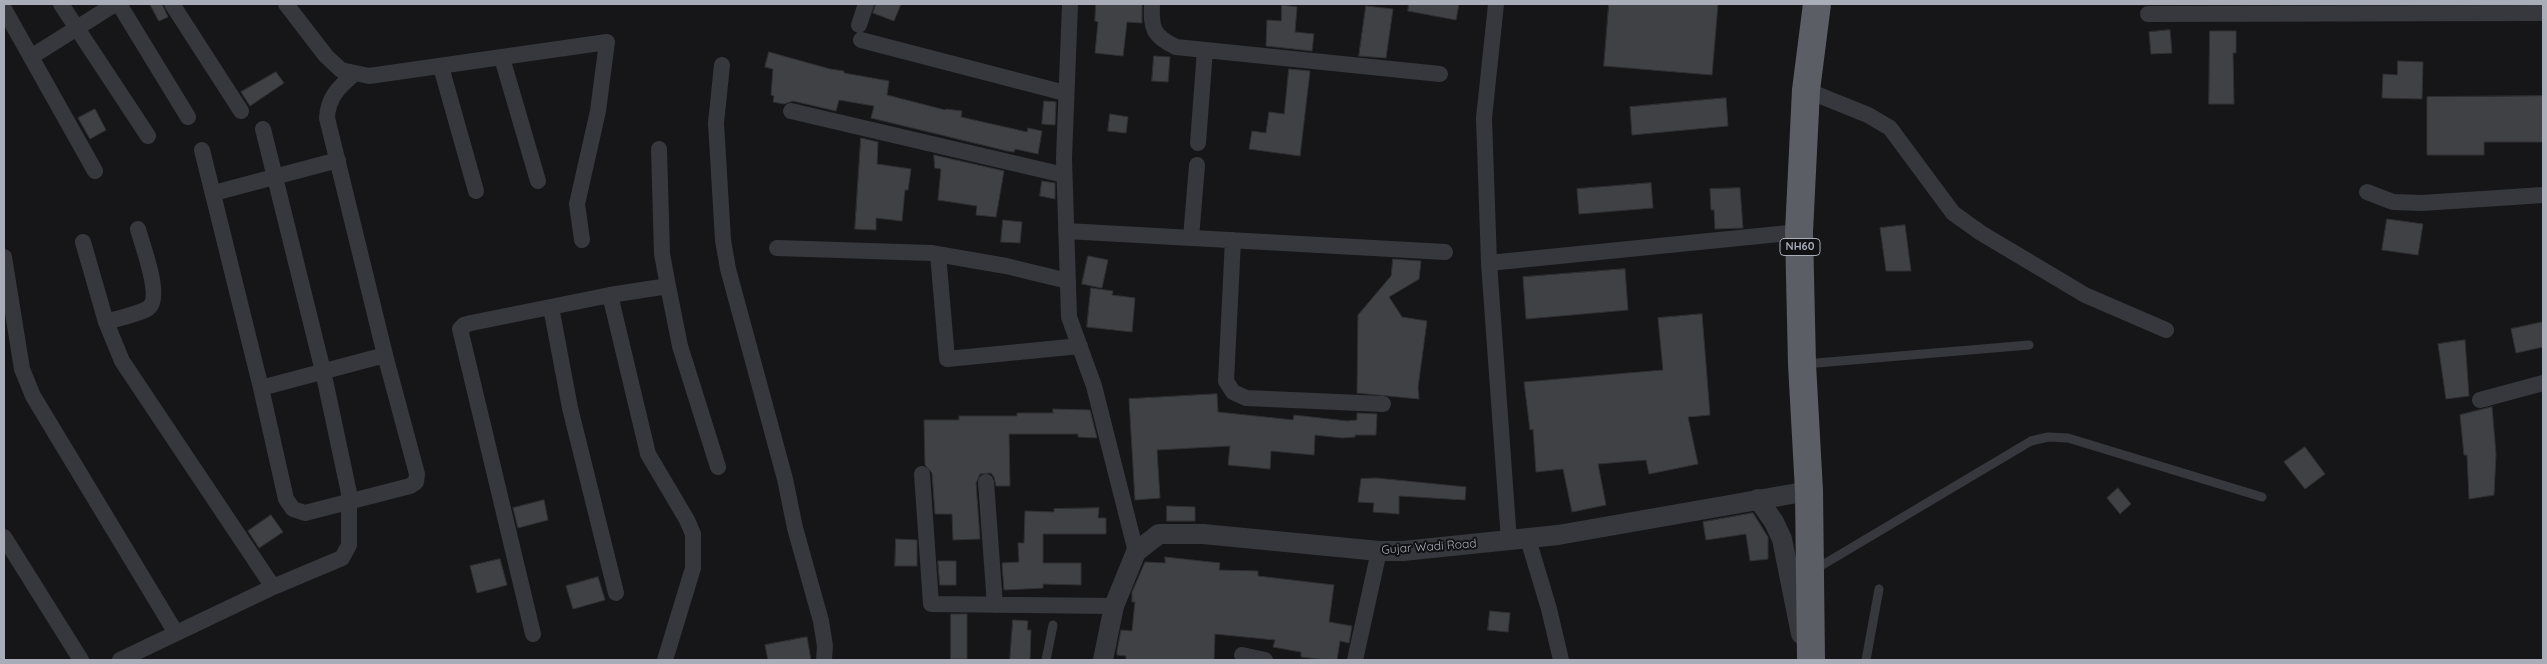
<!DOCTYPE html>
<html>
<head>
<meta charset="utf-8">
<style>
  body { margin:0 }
  #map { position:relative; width:2547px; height:664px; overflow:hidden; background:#161618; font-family:Quicksand,sans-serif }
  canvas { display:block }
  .frame { position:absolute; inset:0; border:5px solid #a8adb8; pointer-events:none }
</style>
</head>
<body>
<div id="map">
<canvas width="2547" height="664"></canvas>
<div class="frame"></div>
</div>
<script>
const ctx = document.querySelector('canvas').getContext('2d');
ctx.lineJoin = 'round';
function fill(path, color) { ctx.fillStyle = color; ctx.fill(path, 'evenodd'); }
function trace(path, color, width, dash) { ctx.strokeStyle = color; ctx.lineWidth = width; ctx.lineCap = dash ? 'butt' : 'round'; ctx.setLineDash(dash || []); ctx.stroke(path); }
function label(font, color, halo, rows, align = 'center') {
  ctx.font = font + ' Quicksand,sans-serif'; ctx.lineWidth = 4; ctx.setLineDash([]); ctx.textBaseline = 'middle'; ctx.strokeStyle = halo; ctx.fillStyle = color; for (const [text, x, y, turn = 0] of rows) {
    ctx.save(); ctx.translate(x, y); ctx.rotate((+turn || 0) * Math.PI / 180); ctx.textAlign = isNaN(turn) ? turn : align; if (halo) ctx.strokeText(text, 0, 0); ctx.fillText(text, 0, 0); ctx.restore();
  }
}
const building = new Path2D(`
  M150,4H162L168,17L159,21Z
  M876,4H901L894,21L873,13Z
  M1096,4H1142V23L1127,22L1123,56L1095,53L1098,22L1095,21Z
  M1409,4H1459L1456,20L1408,11Z
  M1609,4H1718L1712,75L1604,66Z
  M1282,5L1297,7L1295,32L1314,34L1312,51L1266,46L1267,20L1281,21Z
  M1366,6L1393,9L1386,58L1359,56Z
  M2170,30L2172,53L2151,54L2149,32Z
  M2210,31H2236V53H2233L2234,104H2209Z
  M769,52L830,69L844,71V73L889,81L887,95L945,110L946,109L962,111L961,117L1027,132L1028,128L1042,131L1038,154L1015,149L1014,152L1007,151L871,118L874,106L839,100L836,111L793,101L784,104L773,102L774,96L771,95L773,69L765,67Z
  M1154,56L1170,57L1168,82L1152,81Z
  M2398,61L2423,62L2422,99L2382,98L2383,74L2397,75Z
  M1289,69L1310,71L1300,156L1249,149L1252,131L1266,133L1269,112L1284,114Z
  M276,72L284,83L250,106L241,92Z
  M2543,96V142H2484V155H2427V97Z
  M1726,98L1728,126L1632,135L1630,107Z
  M1044,101L1056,102L1055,125L1042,124Z
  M95,109L106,130L90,139L78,118Z
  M1110,114L1128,117L1126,133L1108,131Z
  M861,138L878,142L877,164L911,169L908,190H905L902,221L876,218V230L855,229Z
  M934,155L1004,171L996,217L976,215L977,206L938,200L941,169L935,168Z
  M1042,181L1055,183V199L1040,196Z
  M1651,183L1653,208L1579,214L1577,189Z
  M1740,188L1743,228L1715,229L1714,210H1711L1710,189Z
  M2387,219L2423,224L2418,255L2382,250Z
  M1003,220L1022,222L1020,243L1001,242Z
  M1905,225L1911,271H1886L1880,228Z
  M1088,256L1108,260L1102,288L1082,284Z
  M1393,259L1421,261L1419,279L1389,297L1402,317L1427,321L1418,387L1419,399L1357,393L1358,315L1391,276Z
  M1625,269L1628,310L1526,319L1523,277Z
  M1091,288L1113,291L1112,295L1135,298L1132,332L1087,327Z
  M1702,314L1710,415L1688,417L1698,464L1649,474L1646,460L1598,464L1606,505L1572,512L1563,469L1536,472L1533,429L1530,430L1524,382L1663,370L1658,318Z
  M2543,322V347L2516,353L2511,329Z
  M2465,340L2469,396L2446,399L2438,344Z
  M1217,394L1218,412L1293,420L1294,415L1347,421L1357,420V413L1377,414L1376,435H1355V437L1342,438L1315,435L1314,455L1271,451L1270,469L1228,465L1230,446L1157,450L1160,498L1135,500L1129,399Z
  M2492,407L2496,454L2494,495L2469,499L2467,455H2464L2460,415Z
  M1053,409L1090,410L1097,438L1078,437V434H1009L1010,486H996L994,477L991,473L980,474L976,483L980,539L953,540L952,514H935L932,473L925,465L924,420H959V416H1017V413H1053Z
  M2305,447L2325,474L2305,489L2284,462Z
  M1376,478L1466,487L1465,500L1399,496V514L1373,512L1374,503L1358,502L1361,479Z
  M2118,488L2131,504L2120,514L2107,498Z
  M544,500L548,520L518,528L513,508Z
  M1167,506L1195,507V521H1167Z
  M1099,508L1098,518H1106V534H1043V563H1081V585L1043,584V588L1004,590L1002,563L1019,562L1018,543H1024L1025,511L1054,512V509Z
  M1753,513L1768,537V559L1750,561L1746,534L1706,540L1703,522Z
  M271,515L283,532L259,548L248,531Z
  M896,539L917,540V566H895Z
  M1165,557L1220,563L1219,570L1258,571V576L1334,585L1329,622L1352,626L1349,643L1340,641L1337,660H1327L1301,657V652L1273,647L1275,640L1215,634L1214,660H1126V656L1117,655V651L1121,630L1132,631L1135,602H1132V592L1145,562L1165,563Z
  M500,559L507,585L477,593L470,566Z
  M938,561H956V585H940Z
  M598,577L605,600L573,609L566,586Z
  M1490,611L1510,613L1508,632L1488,630Z
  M951,614H967V659H951Z
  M1013,620L1028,621L1027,630H1031L1030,660H1010Z
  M807,637L811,660H768L765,645Z`);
fill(building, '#404145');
trace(building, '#303034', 1);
trace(new Path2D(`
  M1805,364L2029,345
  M1814,570L2031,441L2048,437L2068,438L2262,497
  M1046,660L1053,625
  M1866,660L1879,589`), '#37383d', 9);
trace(new Path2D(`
  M61,4L148,136
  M119,4L188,117
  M172,4L241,111
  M286,4L326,56L341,70L369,76L607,42L598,111L577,204L582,240
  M1070,4L1064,158L1069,317L1094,386L1136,552
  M1152,4C1151,29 1153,36 1176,47L1440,74
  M1496,4L1484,118L1489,263L1509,541
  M4,9L95,171
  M2148,14L2543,13
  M859,25L866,4
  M861,40L1065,93
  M31,57L115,4
  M502,58L538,181
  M722,65L716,123L723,240L728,269L785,479L795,528L821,621L825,646L824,660
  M441,67L476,191
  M1806,90L1868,115L1890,128L1953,213L1981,233L2085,295L2166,330
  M791,111L1064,175
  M1198,143L1205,50
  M202,150L261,388L385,355L327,118C328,97 339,87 354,74
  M2367,192L2393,202L2422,203L2543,195
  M214,193L338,160
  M1066,231L1445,252
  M1191,238L1197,165
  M1233,240L1226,381L1233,392L1246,398L1383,404
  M83,242L106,322L122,361L273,587
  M777,248L931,253L1006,266L1068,281
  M938,254L947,359L1080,346
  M4,257L22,369L33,396L176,633
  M1489,263L1799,232
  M668,286L680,346L718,467
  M610,295L668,286L662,254L659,149
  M551,307L570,408L616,593
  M106,322C119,318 135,315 147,309C164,300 142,245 138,229
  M261,388L286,499L293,509L305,513L410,486L416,482L417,474L385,355
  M2480,400L2543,383
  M922,474L931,604L1114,606
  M986,482L995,605
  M4,537L81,660
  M1528,539L1549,609L1561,660
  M533,634L460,329L464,325L471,323L610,295L648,454L687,520L693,534V568L665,660
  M1242,655L1265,660
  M120,660L273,587L342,558L349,545V493L323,371L263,129
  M1355,660L1379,551`), '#37383d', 16);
trace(new Path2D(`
  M1758,499L1774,522L1782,539L1801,634
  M1103,660L1114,606L1136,552L1159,534H1203L1379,551H1403L1558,535L1809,491`), '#37383d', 20);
trace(new Path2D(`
  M1811,660L1809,491L1802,364L1799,232L1806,90L1817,4`), '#5b5e65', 28);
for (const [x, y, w] of [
  [1800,247,40]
]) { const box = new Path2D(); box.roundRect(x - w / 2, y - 8.5, w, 17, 4); ctx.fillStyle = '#111113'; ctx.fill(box); trace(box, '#a8adb8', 1); }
label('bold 11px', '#a8adb8', null, [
  ["NH60",1800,247]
]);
label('12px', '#a8adb8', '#111113', [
  ["Gujar Wadi Road",1429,547,-4]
]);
</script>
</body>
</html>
